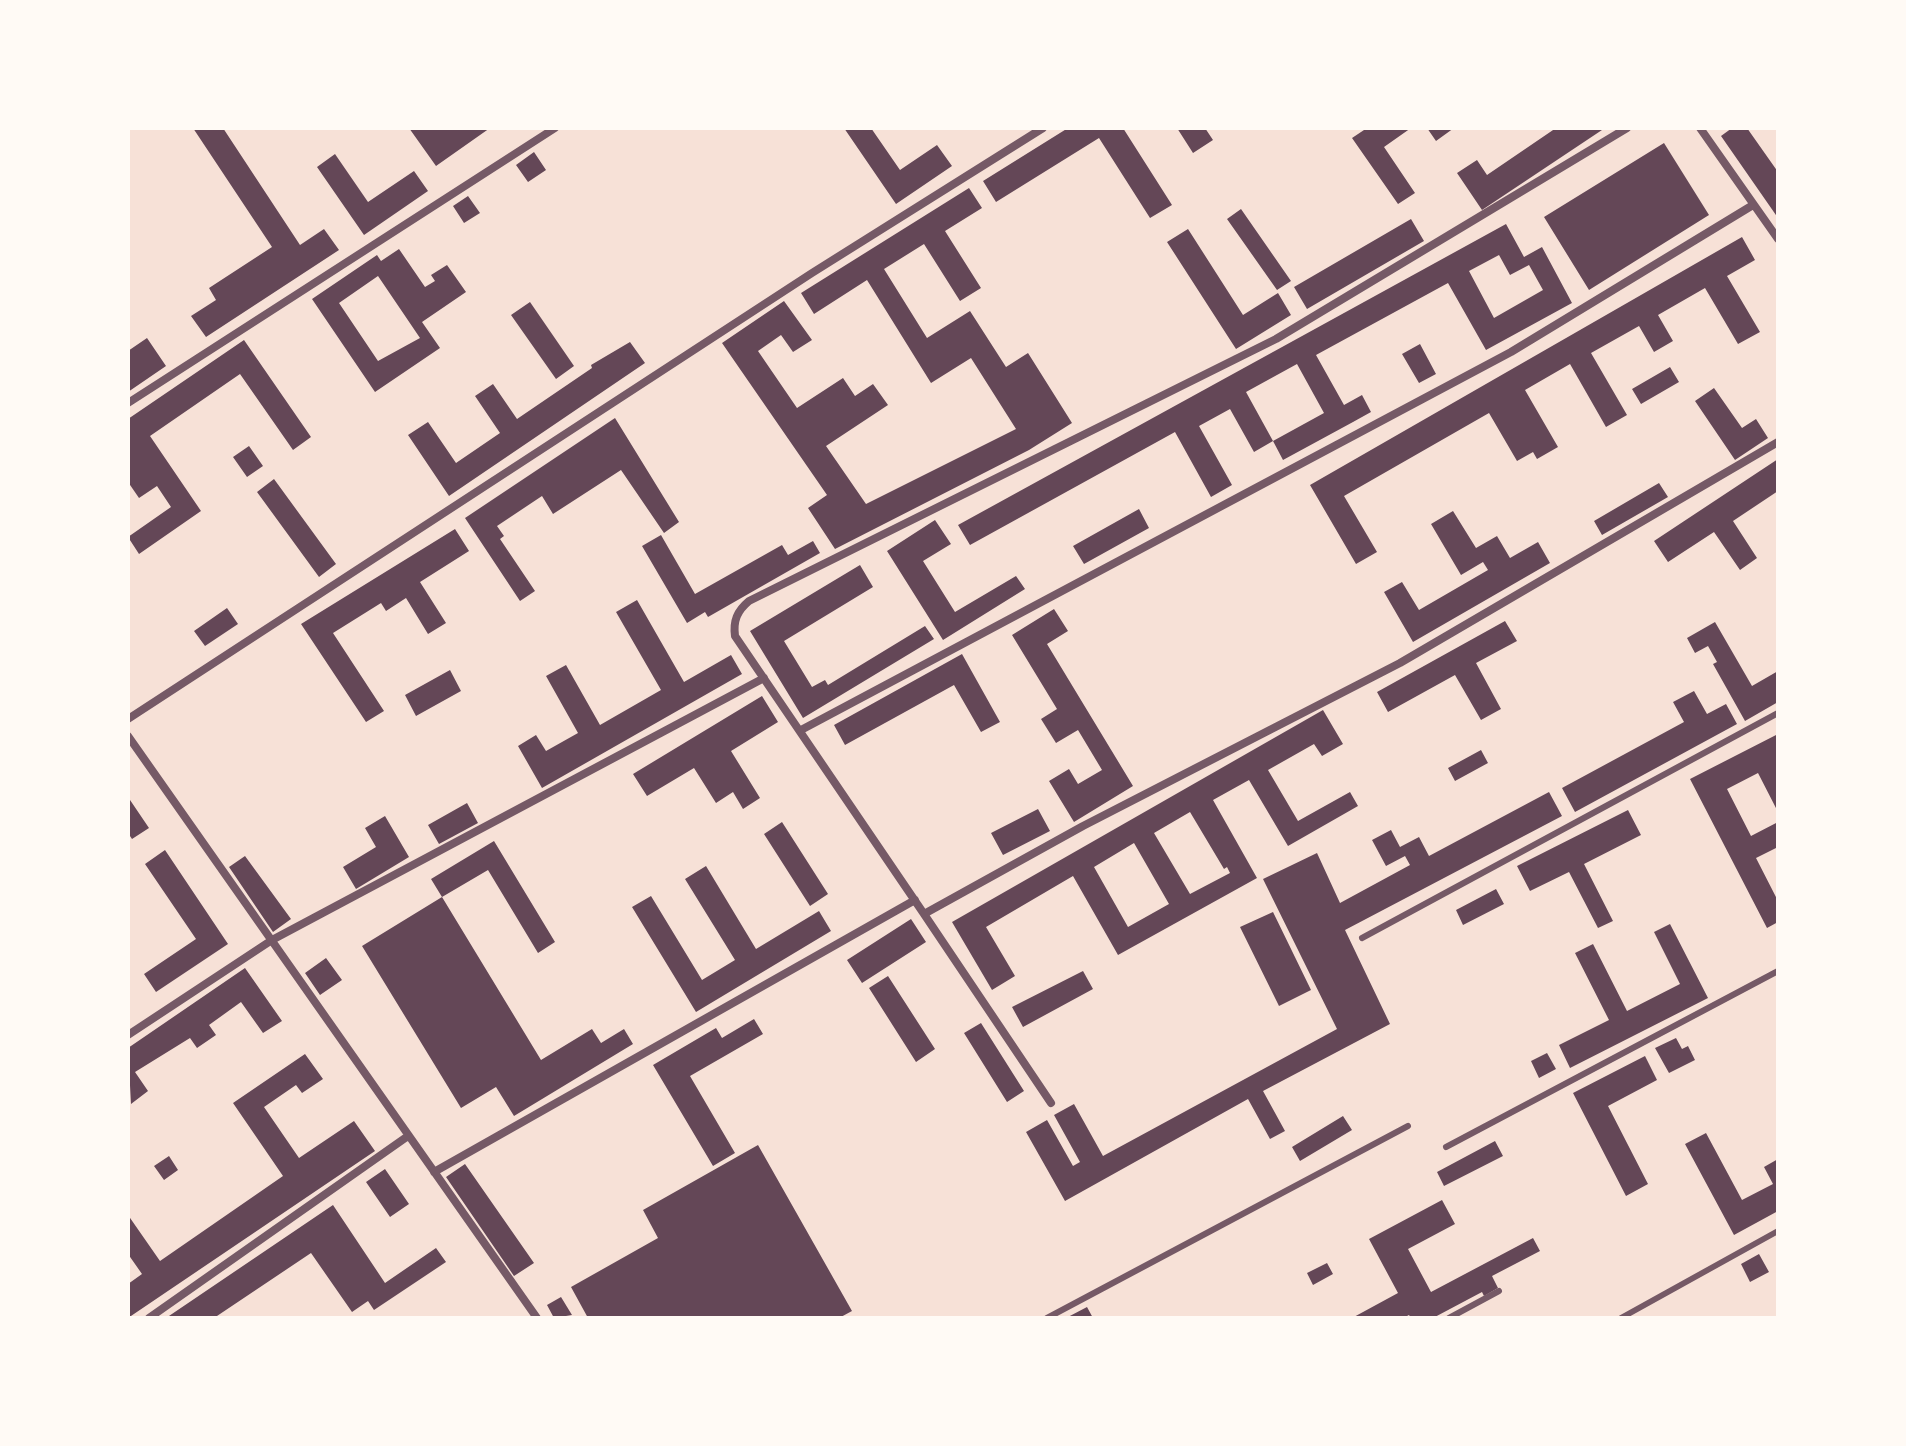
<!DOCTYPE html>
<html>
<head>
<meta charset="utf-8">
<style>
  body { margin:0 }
  #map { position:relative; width:1906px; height:1446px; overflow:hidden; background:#f7e1d7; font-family:Montserrat,sans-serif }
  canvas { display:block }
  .frame { position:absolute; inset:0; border:130px solid #fffaf5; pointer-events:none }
</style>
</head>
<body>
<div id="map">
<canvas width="1906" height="1446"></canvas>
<div class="frame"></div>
</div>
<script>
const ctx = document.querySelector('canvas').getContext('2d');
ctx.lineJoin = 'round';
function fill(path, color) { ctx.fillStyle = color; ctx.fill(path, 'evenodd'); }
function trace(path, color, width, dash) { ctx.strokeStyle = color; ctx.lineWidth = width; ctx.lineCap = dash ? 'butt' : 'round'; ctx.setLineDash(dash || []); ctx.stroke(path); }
fill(new Path2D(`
  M193,128H223L300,245L324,229L339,250L206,337L191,316L216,300L209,288L272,247Z
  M409,128H490L436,166Z
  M844,128H871L900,170L937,145L952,166L896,204Z
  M1068,128H1123L1172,205L1150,218L1099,138L996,202L983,181Z
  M1177,128H1205L1213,140L1193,153Z
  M1367,128H1411L1384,147L1415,193L1398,204L1352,138Z
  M1427,128H1454L1436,141Z
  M1556,128H1605L1482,210L1457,173L1477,160L1487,175Z
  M1732,128H1747L1778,172V218L1721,136Z
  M1664,143L1709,215L1589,290L1544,217Z
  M534,152L546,170L528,182L516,165Z
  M335,154L368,202L414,171L428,191L364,235L317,167Z
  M969,188L982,208L945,231L981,288L960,301L924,244L884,269L927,338L970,311L1006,367L1028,353L1072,423L1029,450L835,549L808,508L827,495L722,343L784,301L812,340L793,352L781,335L758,351L797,408L843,378L855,396L873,384L888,405L826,446L866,504L1016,429L971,358L931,383L867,280L814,314L801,293Z
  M468,196L480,213L464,223L453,206Z
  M1241,209L1291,281L1277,290L1227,219Z
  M1411,219L1424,241L1307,309L1294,287Z
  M1506,224L1524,257L1542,247L1572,303L1486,350L1448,283L1316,355L1344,405L1362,395L1371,412L1353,422L1283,460L1273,441L1324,413L1297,364L1246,392L1273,441L1254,452L1230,409L1199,426L1232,485L1211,497L1175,432L970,545L958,525ZM1499,255L1510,275L1529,265L1543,290L1494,318L1469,271Z
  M1188,229L1243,315L1278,293L1291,315L1236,349L1167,242Z
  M1742,237L1755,260L1727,276L1760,332L1738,344L1705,288L1658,315L1673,341L1654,352L1639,326L1591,353L1627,415L1606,427L1570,364L1525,390L1558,447L1537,459L1533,452L1517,461L1489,413L1344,496L1377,552L1356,564L1310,485Z
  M399,249L425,287L435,281L431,275L447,265L466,292L422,322L440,348L375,392L312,299L377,255L381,261ZM378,276L420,338L378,361L339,303Z
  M530,302L574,366L556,379L511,315Z
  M147,338L166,366L128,392V351Z
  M244,340L311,437L293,450L240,374L150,436L201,511L139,554L128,537L171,507L157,486L139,498L128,482V419Z
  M630,342L645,363L449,496L408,435L428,422L456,463L500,433L475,396L493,384L517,419L592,368L591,365Z
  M1420,344L1436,374L1419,383L1402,354Z
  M1670,367L1679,382L1641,404L1632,389Z
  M1714,388L1742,428L1756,419L1768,438L1735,460L1695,401Z
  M615,418L679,522L664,533L621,470L553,514L542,496L497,526L504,536L500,539L535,591L520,601L465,518Z
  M249,446L263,466L247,477L233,457Z
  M1778,459V491L1733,521L1757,558L1740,570L1714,532L1668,562L1654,541Z
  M274,479L336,564L319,577L257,492Z
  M1659,483L1668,497L1602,535L1594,521Z
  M1139,509L1149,528L1084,564L1073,546Z
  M1453,511L1476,548L1497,536L1510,558L1538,542L1550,563L1413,642L1384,592L1402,582L1419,610L1488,570L1483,562L1461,575L1431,524Z
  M935,520L951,544L923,561L955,612L1016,576L1025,589L943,640L887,551Z
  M455,529L469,551L420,582L446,623L428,634L406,598L386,611L381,603L333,633L384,711L366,722L301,624Z
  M661,535L695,594L782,545L788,555L813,541L820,553L708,617L705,612L687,623L642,546Z
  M860,565L873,587L784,641L812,687L825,680L828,685L925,626L934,639L803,718L750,631Z
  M637,600L684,682L731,655L742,674L542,788L518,746L536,735L546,751L578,733L546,676L566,665L600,725L661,690L616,612Z
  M227,608L238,624L205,646L194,631Z
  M1054,609L1068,631L1047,644L1133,786L1074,822L1049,781L1069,769L1078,784L1102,770L1078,730L1056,743L1041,719L1057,709L1012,635Z
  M1505,621L1517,641L1476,663L1501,709L1481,720L1455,675L1388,712L1377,692Z
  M1715,622L1752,686L1778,671V702L1745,721L1713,664L1717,662L1708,646L1695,653L1687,638Z
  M962,654L1000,722L981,732L954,685L845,745L834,725Z
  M450,670L461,691L416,716L405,695Z
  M1694,691L1707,714L1726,704L1737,724L1575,812L1562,788L1684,722L1673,702Z
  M762,696L778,722L731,751L760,798L743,809L733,792L716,803L694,768L647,796L633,774Z
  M1323,710L1343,744L1322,756L1314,744L1268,770L1298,821L1350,792L1358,806L1288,846L1249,780L1213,800L1257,878L1118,955L1073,876L986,927L1015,976L992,990L952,922ZM1190,812L1224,869L1227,867L1230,873L1190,894L1154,833ZM1134,843L1169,904L1128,927L1094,867Z
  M1778,734V812L1758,773L1727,789L1751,836L1778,822V847L1756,858L1778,901V922L1767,928L1690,779Z
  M1481,750L1488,763L1455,781L1448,768Z
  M1549,792L1562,816L1345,930L1390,1024L1263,1091L1285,1131L1270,1139L1248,1099L1065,1201L1026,1132L1047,1120L1073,1166L1080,1162L1054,1115L1074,1104L1103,1156L1337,1029L1263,879L1317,853L1340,903L1410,865L1405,856L1386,866L1372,840L1391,830L1400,847L1419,837L1429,856Z
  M128,797L149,828L132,839L128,833Z
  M467,803L478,823L439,844L428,825Z
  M1038,809L1050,831L1003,855L991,833Z
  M1628,810L1641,835L1584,864L1613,921L1598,928L1569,872L1530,891L1517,866Z
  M385,816L409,857L356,889L343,867L376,847L365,828Z
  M782,822L828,894L810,906L764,834Z
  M494,841L555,942L538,953L488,870L442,897L431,879Z
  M165,850L228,944L156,992L144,974L196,939L145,864Z
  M245,856L291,919L273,932L229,867Z
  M706,866L756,949L819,911L831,931L696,1012L632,907L651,896L702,980L735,960L685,879Z
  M1496,889L1504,904L1463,925L1456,910Z
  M442,897L541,1060L592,1029L601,1043L624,1029L633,1044L514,1116L496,1087L461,1108L362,946Z
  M1273,912L1311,990L1279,1006L1240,927Z
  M911,919L926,942L862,983L847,960Z
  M1670,924L1708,998L1570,1068L1559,1045L1609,1020L1575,953L1593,944L1627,1011L1680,984L1654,932Z
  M326,958L342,980L320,995L305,973Z
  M245,968L282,1021L263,1033L241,1002L209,1025L216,1035L197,1048L190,1038L135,1072L148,1091L131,1104L128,1048Z
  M1083,971L1093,989L1023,1027L1012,1007Z
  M888,976L935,1049L916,1062L869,988Z
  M754,1019L763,1034L690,1076L735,1153L713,1166L653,1065L716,1028L722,1038Z
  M981,1023L1024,1091L1007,1102L964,1033Z
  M1676,1038L1682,1049L1688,1046L1695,1060L1669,1073L1655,1048Z
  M1547,1053L1556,1069L1539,1078L1531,1061Z
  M305,1054L323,1079L302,1093L296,1085L264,1107L299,1158L354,1121L375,1151L128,1318V1284L142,1274L128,1254V1215L160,1261L283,1176L233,1103Z
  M1645,1056L1657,1080L1608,1106L1648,1184L1626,1196L1573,1093Z
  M1343,1116L1352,1130L1300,1161L1292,1147Z
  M1706,1133L1742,1200L1773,1184L1764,1167L1778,1159V1211L1734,1235L1685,1144Z
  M1495,1141L1503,1156L1444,1186L1437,1172Z
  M758,1145L852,1311L839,1318H588L571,1287L658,1238L643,1210Z
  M169,1156L178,1170L164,1180L154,1166Z
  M465,1164L534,1263L514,1276L446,1177Z
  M385,1169L409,1204L390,1217L366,1182Z
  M1442,1200L1455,1224L1408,1249L1431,1292L1533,1238L1540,1251L1492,1276L1498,1288L1484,1296L1482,1292L1433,1318H1411L1409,1315L1403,1318H1352L1398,1293L1369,1239Z
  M333,1205L385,1283L436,1248L446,1262L374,1310L368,1301L352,1312L311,1253L214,1318H166Z
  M1759,1254L1769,1272L1750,1282L1741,1264Z
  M1327,1263L1333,1274L1313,1285L1307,1273Z
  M561,1297L572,1315L554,1318L547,1305Z
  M1087,1307L1093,1318H1066Z`), '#644757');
trace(new Path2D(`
  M1362,938L1778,713
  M1446,1147L1778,971
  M1047,1318L1408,1126
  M1449,1318L1499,1291
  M1621,1318L1778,1231`), '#755966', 6);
trace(new Path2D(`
  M1627,128L1276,339L749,601C737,611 733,621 735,636L924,914L1083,826L1400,663L1778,442
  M1700,128L1778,239
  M128,403L555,128
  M128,719L812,273L1043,128
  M801,730L1511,352L1753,205
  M128,736L537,1318
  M924,914L1051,1103
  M128,1035L272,940L764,678
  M434,1172L915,900
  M149,1318L408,1136`), '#755966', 8);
</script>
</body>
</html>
